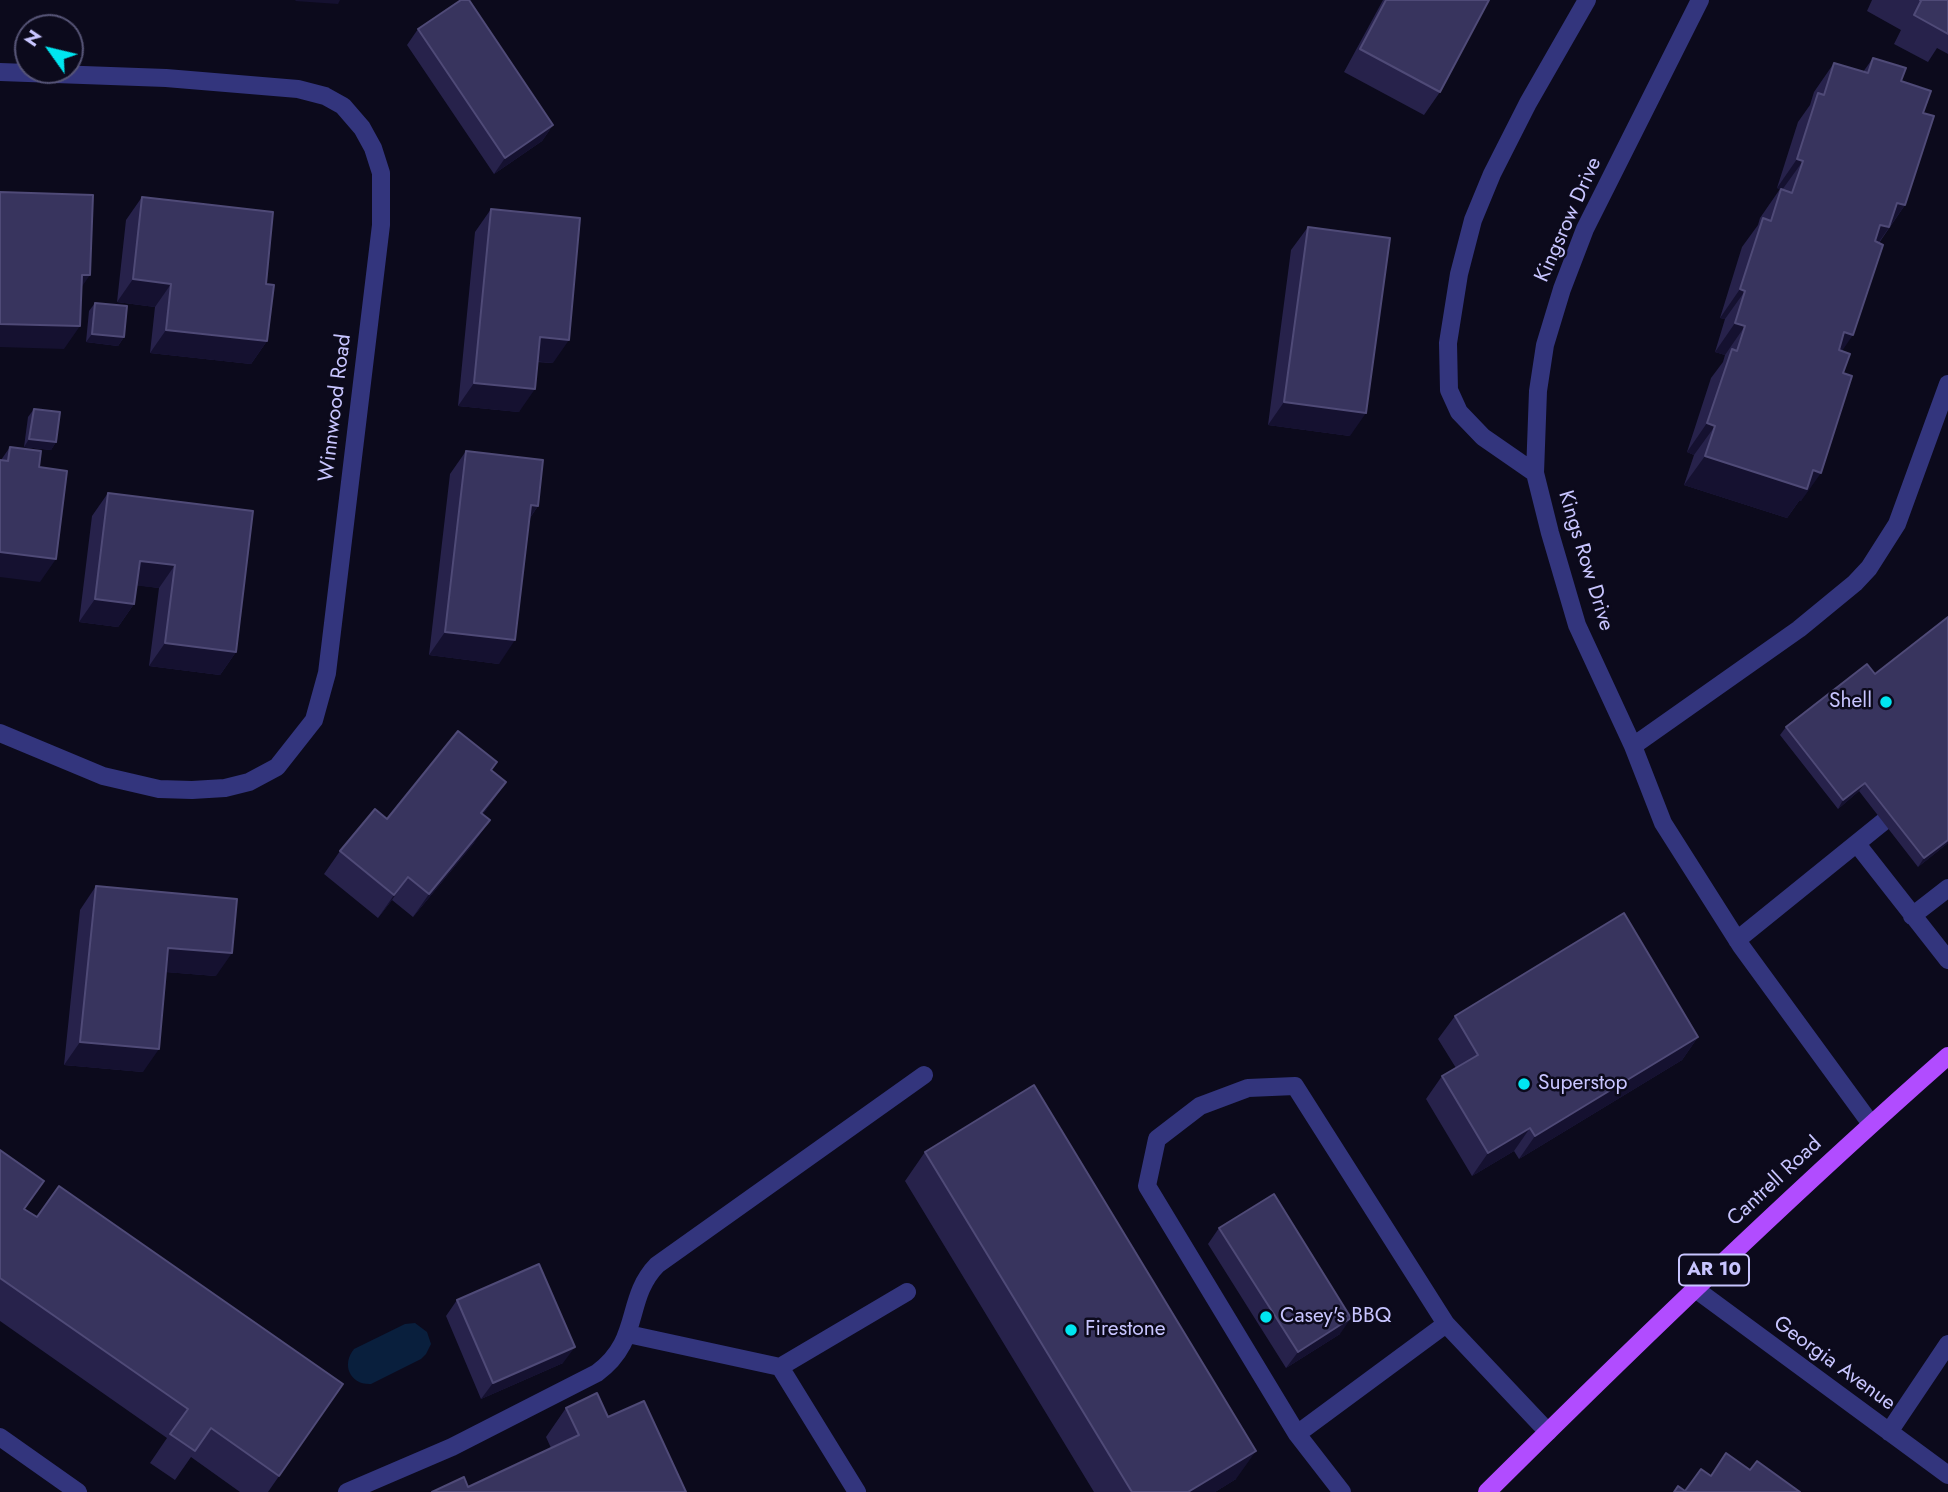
<!DOCTYPE html>
<html>
<head>
<meta charset="utf-8">
<style>
  body { margin:0 }
  #map { position:relative; width:1948px; height:1492px; overflow:hidden; background:#0c0a1c; font-family:Jost,sans-serif }
  canvas { display:block }
  .north { position:absolute; left:14px; top:14px; width:70px; height:70px; box-sizing:border-box; background:#0c0a1c; border:2px solid #575577; border-radius:50%; rotate:304deg; font-size:19px; font-weight:700; line-height:28px; text-align:center; color:#c8c5ff }
  .north::after { content:''; display:block; margin:auto; width:24px; height:32px; background:#00e6f0; clip-path:polygon(50% 0,100% 100%,50% 72%,0 100%) }
</style>
</head>
<body>
<div id="map">
<canvas width="1948" height="1492"></canvas>
<div class="north">N</div>
</div>
<script>
const ctx = document.querySelector('canvas').getContext('2d');
ctx.lineJoin = 'round';
function fill(path, color) { ctx.fillStyle = color; ctx.fill(path, 'evenodd'); }
function trace(path, color, width, dash) { ctx.strokeStyle = color; ctx.lineWidth = width; ctx.lineCap = dash ? 'butt' : 'round'; ctx.setLineDash(dash || []); ctx.stroke(path); }
function label(font, color, halo, rows, align = 'center') {
  ctx.font = font + ' Jost,sans-serif'; ctx.lineWidth = 5; ctx.setLineDash([]); ctx.textBaseline = 'middle'; ctx.strokeStyle = halo; ctx.fillStyle = color; for (const [text, x, y, turn = 0] of rows) {
    ctx.save(); ctx.translate(x, y); ctx.rotate((+turn || 0) * Math.PI / 180); ctx.textAlign = isNaN(turn) ? turn : align; if (halo) ctx.strokeText(text, 0, 0); ctx.fillText(text, 0, 0); ctx.restore();
  }
}
fill(new Path2D(`
  M415,1323L427,1332L431,1344L426,1354L421,1359L371,1384C350,1385 341,1365 354,1349L405,1324Z`), '#091f3d');
trace(new Path2D(`
  M1700,0L1585,229L1562,289L1545,345L1538,391L1535,473L1550,533L1577,625L1633,746L1663,823L1741,946L1871,1124
  M0,72L166,78L298,89L325,96L343,106L362,128L373,148L381,173V225L327,673L314,720L277,767L249,782L225,788L192,790L159,789L103,776L0,733
  M1535,473L1483,437L1459,412L1449,390L1448,343L1459,274L1473,220L1492,174L1528,103L1587,0
  M1633,746L1799,629L1855,583L1869,568L1897,524L1948,384
  M1857,844L1948,960
  M1912,916L1948,888
  M1737,940L1883,822
  M1694,1288L1948,1475
  M628,1334L780,1367
  M1889,1432L1948,1344
  M1297,1434L1446,1324
  M0,1437L78,1492
  M347,1492L452,1447L597,1373C642,1340 624,1299 657,1265L924,1075
  M857,1492L780,1367L907,1292
  M1342,1492L1297,1434L1147,1186L1157,1139L1200,1106L1248,1088L1295,1086L1446,1324L1548,1432`), '#33357d', 18);
trace(new Path2D(`
  M1487,1492C1637,1343 1789,1196 1948,1056`), '#b14cff', 18);
fill(new Path2D(`
  M1383,0H1489L1440,92L1424,115L1344,72Z
  M1872,0H1948V54L1937,48L1928,62L1894,44L1901,30L1867,11Z
  M418,29L553,125L542,141L494,174L407,45Z
  M1873,58L1901,81L1923,113L1905,205L1879,243L1842,351L1801,501H1799L1787,518L1684,485L1694,455L1687,452L1711,378L1723,362L1725,355L1715,352L1725,319L1720,318L1742,247L1758,225L1760,218L1780,189L1777,188L1798,122L1810,105L1814,92L1834,63L1863,72Z
  M142,197L266,284L267,341L251,364L150,353L155,307L117,302L126,220Z
  M491,209L553,363L537,362L519,412L458,406L475,232Z
  M1308,227L1350,436L1268,425L1291,250Z
  M95,303L124,337L118,346L86,342L89,311Z
  M34,409L56,442L51,450L24,447L28,417Z
  M10,447L39,467L40,582L1,460Z
  M466,451L538,506L530,518L499,664L429,655L450,474Z
  M108,493L253,511L236,652L220,675L149,666L159,588L136,585L134,604L118,627L79,622L92,516Z
  M1867,664L1948,843L1918,867L1859,791L1838,809L1780,735L1786,727Z
  M491,770L506,782L483,814L474,843L413,917L392,900L378,918L324,874L340,851L387,819Z
  M96,886L216,976L166,972L143,1072L64,1065L80,910Z
  M1455,1016L1698,1037L1682,1060L1519,1159L1514,1151L1472,1176L1426,1099L1442,1076L1456,1068L1438,1039Z
  M0,1150L24,1209L37,1217L343,1384L268,1492H240L191,1457L175,1480L150,1463L167,1438L0,1321Z
  M925,1152L1236,1479L1215,1492H1094L905,1181Z
  M1219,1228L1340,1334L1286,1368L1208,1244Z
  M457,1300L563,1363L481,1399L446,1316Z
  M566,1408L608,1417L686,1492L468,1487L551,1448L546,1437Z`), '#27224b');
fill(new Path2D(`
  M296,0H340L338,4L295,1Z
  M553,125L542,141L494,174L505,158Z
  M1797,159L1803,161L1782,190L1777,188Z
  M1897,203L1905,205L1869,256L1880,225Z
  M82,275H90L74,298Z
  M133,279L171,284L155,307L117,302Z
  M1740,289L1745,291L1725,319L1720,318Z
  M1735,323L1745,326L1725,355L1715,352Z
  M0,324L80,326L64,349L0,347Z
  M166,330L267,341L251,364L150,353Z
  M1844,332L1853,335L1833,364Z
  M92,334L124,337L118,346L86,342Z
  M540,337L569,340L553,363L523,360Z
  M474,383L535,389L519,412L458,406Z
  M1284,402L1366,413L1350,436L1268,425Z
  M1707,423L1715,426L1694,455L1687,452Z
  M29,439L56,442L51,450L24,447Z
  M1705,456L1813,470L1821,473L1801,501H1799L1787,518L1684,485Z
  M531,505L538,506L522,529Z
  M0,552L56,559L40,582L0,577Z
  M140,561L175,565L159,588L123,584Z
  M95,599L134,604L118,627L79,622Z
  M445,632L515,640L499,664L429,655Z
  M165,643L236,652L220,675L149,666Z
  M506,782L490,805L465,836L481,813Z
  M1865,783L1859,791L1838,809L1843,800Z
  M490,820L474,843L413,917L429,894Z
  M1948,840V843L1918,867L1924,858Z
  M408,877L392,900L378,918L394,895Z
  M168,948L232,953L216,976L152,971Z
  M1698,1037L1682,1060L1519,1159L1535,1136Z
  M80,1042L159,1049L143,1072L64,1065Z
  M1530,1128L1514,1151L1472,1176L1488,1153Z
  M1351,1318L1340,1334L1286,1368L1298,1352Z
  M575,1347L563,1363L481,1399L493,1383Z
  M1256,1451L1236,1479L1215,1492H1188Z`), '#151130');
const building = new Path2D(`
  M461,0H469L553,125L505,158L418,29Z
  M1386,0H1489L1440,92L1360,49Z
  M1920,0H1948V34L1914,15L1921,1Z
  M1873,58L1906,68L1901,81L1931,91L1923,113L1934,116L1905,205L1897,203L1889,227L1880,225L1875,241L1883,245L1853,335L1844,332L1839,350L1850,354L1843,373L1852,376L1821,473L1813,470L1807,489L1705,456L1715,426L1707,423L1732,349L1737,351L1745,326L1735,323L1745,291L1740,289L1763,218L1771,221L1781,189L1792,193L1803,161L1797,159L1818,93L1824,95L1834,63L1868,73Z
  M0,192L93,195L90,275H82L80,326L0,324Z
  M142,197L273,212L266,284L274,285L267,341L166,330L171,284L133,279Z
  M491,209L580,218L569,340L540,337L535,389L474,383Z
  M1308,227L1390,238L1366,413L1284,402Z
  M95,303L127,306L124,337L92,334Z
  M34,409L60,412L56,442L29,439Z
  M10,447L41,451L39,467L67,471L56,559L0,552V460L8,461Z
  M466,451L543,460L538,506L531,505L515,640L445,632Z
  M108,493L253,511L236,652L165,643L175,565L140,561L134,604L95,599Z
  M1948,617V840L1924,858L1865,783L1843,800L1786,727L1867,664L1875,674Z
  M458,731L497,762L491,770L506,782L481,813L490,820L429,894L408,877L394,895L340,851L375,809L387,819Z
  M96,886L237,899L232,953L168,948L159,1049L80,1042Z
  M1624,913L1698,1037L1535,1136L1530,1128L1488,1153L1442,1076L1478,1055L1455,1016Z
  M1034,1085L1256,1451L1188,1492H1132L925,1152Z
  M0,1150L44,1181L24,1209L37,1217L59,1186L343,1384L279,1476L211,1428L195,1451L170,1434L188,1409L0,1278Z
  M1274,1194L1351,1318L1298,1352L1219,1228Z
  M539,1264L575,1347L493,1383L457,1300Z
  M597,1393L608,1417L644,1401L686,1492H432L464,1477L468,1487L579,1435L566,1408Z
  M1726,1453L1750,1470L1757,1461L1800,1492H1674L1678,1486L1685,1491L1701,1469L1711,1476Z`);
fill(building, '#38345e');
trace(building, '#4f4a77', 2);
for (const [x, y, r, color] of [
  [1886,702,7,"#00e6f0"],
  [1524,1084,7,"#00e6f0"],
  [1266,1317,7,"#00e6f0"],
  [1071,1330,7,"#00e6f0"]
]) { const dot = new Path2D(); dot.arc(x, y, r, 0, 2 * Math.PI); ctx.fillStyle = color; ctx.fill(dot); trace(dot, '#0c0a1c', 2.5); }
for (const [x, y, w] of [
  [1714,1270,70]
]) { const box = new Path2D(); box.roundRect(x - w / 2, y - 15.5, w, 31, 5); ctx.fillStyle = '#0c0a1c'; ctx.fill(box); trace(box, '#c8c5ff', 2); }
label('bold 19px', '#c8c5ff', null, [
  ["AR 10",1714,1270]
]);
label('21px', '#c8c5ff', '#0c0a1c', [
  ["Kingsrow Drive",1569,220,-66],
  ["Winnwood Road",336,408,-83],
  ["Kings Row Drive",1585,561,73],
  ["Cantrell Road",1775,1182,-43],
  ["Georgia Avenue",1834,1364,36]
]);
label('21px', '#c8c5ff', '#0c0a1c', [
  ["Shell",1872,702,"right"],
  ["Superstop",1538,1084],
  ["Casey's BBQ",1280,1317],
  ["Firestone",1085,1330]
], 'left');
</script>
</body>
</html>
